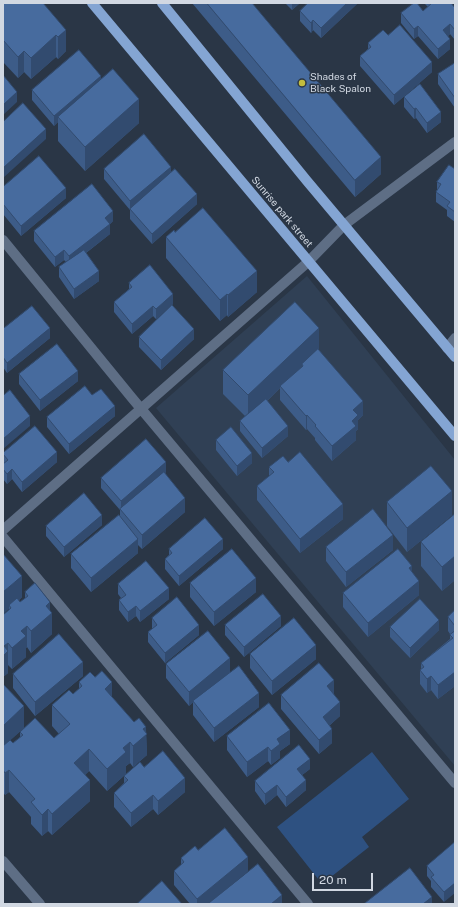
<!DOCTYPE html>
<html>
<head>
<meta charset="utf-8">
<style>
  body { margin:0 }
  #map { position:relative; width:458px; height:907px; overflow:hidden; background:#2a3646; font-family:"Public Sans",sans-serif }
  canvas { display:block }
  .frame { position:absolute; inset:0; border:4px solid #d1d8e2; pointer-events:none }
  .scale { position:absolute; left:312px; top:873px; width:61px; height:18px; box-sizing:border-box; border:2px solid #d1d8e2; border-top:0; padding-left:5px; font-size:12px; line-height:14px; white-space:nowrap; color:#d1d8e2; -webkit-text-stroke:3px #2a3646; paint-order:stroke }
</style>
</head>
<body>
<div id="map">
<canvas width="458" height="907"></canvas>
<div class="frame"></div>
<div class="scale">20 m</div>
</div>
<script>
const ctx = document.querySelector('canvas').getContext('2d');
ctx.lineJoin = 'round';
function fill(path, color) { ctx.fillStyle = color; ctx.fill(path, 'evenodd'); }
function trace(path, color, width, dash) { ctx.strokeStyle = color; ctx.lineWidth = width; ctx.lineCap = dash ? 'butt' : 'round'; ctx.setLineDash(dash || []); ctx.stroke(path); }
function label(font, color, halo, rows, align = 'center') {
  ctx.font = font + ' "Public Sans",sans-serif'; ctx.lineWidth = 3; ctx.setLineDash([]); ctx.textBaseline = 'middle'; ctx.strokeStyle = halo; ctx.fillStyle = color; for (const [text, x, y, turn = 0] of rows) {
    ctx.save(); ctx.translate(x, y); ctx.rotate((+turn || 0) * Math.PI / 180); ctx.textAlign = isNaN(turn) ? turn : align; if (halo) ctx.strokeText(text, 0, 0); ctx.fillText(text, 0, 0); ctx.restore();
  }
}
fill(new Path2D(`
  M307,276L455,460V766L156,408Z`), '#304055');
fill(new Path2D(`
  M372,752L409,799L362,837L369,847L322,884L277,827Z`), '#2e5181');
trace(new Path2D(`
  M3,240L132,398L455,783
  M447,348L455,338
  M3,530L308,262L344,225L455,142
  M3,537L308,904
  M3,861L40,904`), '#5e6e85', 10);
trace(new Path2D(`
  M92,3L455,436
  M162,3L307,181L455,357`), '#84a5d3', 10);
fill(new Path2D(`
  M3,3H43L66,51L58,59L56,57L31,79L24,72L18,78L3,62Z
  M192,3H252L381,174L355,197Z
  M285,3H300L292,10Z
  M358,3L321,38L313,30L311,33L300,21V11Z
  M425,3H451L455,8V40L450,34L448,36L450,49L438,59L418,36L414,39L401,23V13L423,11L428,7L425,4Z
  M388,35L432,72L394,105L360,66V56L368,49V43Z
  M455,63V108L438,84V74Z
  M101,80L139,123L85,171L58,141V122L54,126L32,100V90Z
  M404,97L441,122L427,133L416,118L414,119L404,107Z
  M104,169L171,173L197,204L152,244L130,219V210L104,179Z
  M455,169V222L447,216V210L436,202V192L437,190V182Z
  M3,187L66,198L21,236L3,214Z
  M113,221L110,224V234L86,253L99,281L74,299L59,277V267L66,262L64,260L55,267L34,241V231Z
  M175,232L257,292L228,317L227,315L220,321L166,258V237Z
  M129,283L173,304L156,319L153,316L132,334L114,312V302L129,289Z
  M3,329L50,338L7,373L3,367Z
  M139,337L194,339L161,370L139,347Z
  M319,351L363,415L358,420V429L356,431V440L332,461L315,440V438L307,429L306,430L280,400V388L267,401L288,436L262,458L240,431V421L245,416L223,394V370Z
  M19,374L78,381L40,411L19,384Z
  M92,395L115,416L69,454L47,427V417Z
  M216,440L252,463L237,476L216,450Z
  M3,453L57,462L22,492L12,479L7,484L3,479Z
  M288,462L343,519L300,553L257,500V486L269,476V467Z
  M166,472L165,473L185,512L142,549L138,545V553L91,592L71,568V554L120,516V510L101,488V478Z
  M387,502L452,515L407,552L387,526Z
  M455,514V580L442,591L421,566V542Z
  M102,525L64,557L46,536V526Z
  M326,547L393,550L346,587L326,561Z
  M169,549H223L179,586L165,569V559L169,555Z
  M3,554L22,597L19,600L20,602L25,599V592L50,611L52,634L31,653L27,647L26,648V657L12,669L8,665V673L3,677L9,611Z
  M412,572L419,595L368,637L343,607V593Z
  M190,583L256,592L214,626L190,597Z
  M118,584L169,599L140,622L136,616L128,622L119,610V600L121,598L118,594Z
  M455,610V686L438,699L431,690L427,693L420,684V670L421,669V663L450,639V634L448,631V617Z
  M152,618L199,635L165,663L148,642V632L152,629Z
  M225,625L281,626L244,657L225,635Z
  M390,627L439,630L410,658L390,637Z
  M250,654L316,659L272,695L250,668Z
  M166,664L230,672L259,707L214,742L193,715V702L189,706L166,678Z
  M13,674L83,676L35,716L13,688Z
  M79,682L112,697L134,722L146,733L147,755L133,767L130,763L126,766V774L107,791L89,771L85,775L90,801L52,835L48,831L42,836L31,824V817L9,792L5,795L3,792V684L24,728L10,740L13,743L20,737V732L54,738L59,734L52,726V705L73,694L79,689Z
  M281,695H334L340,716L330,725L332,743L319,754L281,709Z
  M227,736L290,744L280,751V758L271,765L268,761L247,777L227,750Z
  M144,767L185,792L158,815L153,809L131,827L114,807V793L124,783V776Z
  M310,769L302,775L306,790L286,807L277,795L265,805L255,791V781Z
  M455,842L444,902L431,887V881L427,876V866Z
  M198,850L248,871L210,903L282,904H190L174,885V871L181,865V858Z`), '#3d5c88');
fill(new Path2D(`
  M292,3H300L292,10Z
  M347,3H358L321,38V28Z
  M313,20V30L311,33V23Z
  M450,24V34L443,40V30Z
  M418,26V36L414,39V29Z
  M66,30V51L58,59V37Z
  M56,35V57L31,79V58Z
  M450,39V49L438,59V49Z
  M24,51V72L18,78V57Z
  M432,62V72L394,105V95Z
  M101,76V86L58,117V122L54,126V116Z
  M17,92V102L3,115V105Z
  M139,99V123L85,171V147Z
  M416,108V118L414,119V109Z
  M441,112V122L427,133V123Z
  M46,129V139L3,178V168Z
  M381,157V174L355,197V180Z
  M171,167V177L130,210V201Z
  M66,188V198L21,236V226Z
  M197,194V204L152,244V234Z
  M113,211V221L110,224V234L69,266V256L105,218Z
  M64,250V260L55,267V257Z
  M99,271V281L74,299V289Z
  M257,271V292L228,317V295Z
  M173,294V304L156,319V309Z
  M227,294V315L220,321V300Z
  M153,306V316L132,334V324Z
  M50,328V338L7,373V363Z
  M319,328V352L302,364V368L280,386V388L248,419V395Z
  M194,329V339L161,370V360Z
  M78,371V381L40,411V400Z
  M363,401V415L358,420V429L356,431V440L332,461V446L352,421L353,410Z
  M115,406V416L69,454V444Z
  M307,415V429L306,430V416Z
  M30,416V426L3,449V439Z
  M288,426V436L262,458V448Z
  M57,452V462L22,492V482Z
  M252,453V463L237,476V466Z
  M166,462V472L121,511V501Z
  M12,469V479L7,484V474Z
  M452,491V515L407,552V528Z
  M185,498V512L142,549V535Z
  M343,504V519L300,553V539Z
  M102,515V525L64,557V547Z
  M393,535V550L346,587V572Z
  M138,539V553L91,592V578Z
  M223,539V549L179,586V576Z
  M455,556V580L442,591V567Z
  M412,566V580L409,568Z
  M22,576V597L10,607L9,605V609L3,614V592Z
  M256,578V592L214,626V612Z
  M419,581V595L368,637V623Z
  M169,588V599L140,622V611Z
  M50,602V615L52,613V634L31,653V631L46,606Z
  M136,606V616L128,622V612Z
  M281,616V626L244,657V647Z
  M439,620V630L410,658V648Z
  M199,625V635L165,663V653Z
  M27,626V647L26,648V657L12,669V648L21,631Z
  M8,643V673L3,677V656L4,646Z
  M316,645V659L272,695V681Z
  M230,658V672L189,706V692Z
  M83,662V676L35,716V702Z
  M455,672V686L438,699V685Z
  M431,676V690L427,693V679Z
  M334,680V695L327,686Z
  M112,682V704L105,689Z
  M259,693V707L214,742V728Z
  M340,702V716L323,731V717Z
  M24,706V728L3,747V726Z
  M146,727L147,755L133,767V746L143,729Z
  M332,729V743L319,754V740Z
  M290,730V744L280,751V758L271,765V751L277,739Z
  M130,742V763L126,766V774L107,791V769L123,748Z
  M268,747V761L247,777V762Z
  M89,749V771L74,784V763Z
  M310,759V769L297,779V769Z
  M9,770V792L5,795V773Z
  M185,778V792L158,815V801Z
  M90,780V801L52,835V814Z
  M306,780V790L286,807V797Z
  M277,785V795L265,805V794Z
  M153,795V809L131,827V813Z
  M48,809V831L42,836V815Z
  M248,857V871L208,904H197V899Z
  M455,883V893L444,902V892Z
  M282,895V904H271Z
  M432,897V904H423Z`), '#324b6f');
const building = new Path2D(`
  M3,3H43L66,30L58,37L56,35L31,58L24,51L18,57L3,40Z
  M207,3H252L381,157L355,180Z
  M308,3H347L321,28L313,20L311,23L300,11Z
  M414,3H417L423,11L432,3H451L455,8V30L450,24L443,30L450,39L438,49L418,26L414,29L401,13Z
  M400,25L432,62L394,95L360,56L371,47L368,43L383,30L388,35Z
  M79,50L101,76L54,116L32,90Z
  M455,63V98L438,74Z
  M113,69L139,99L85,147L58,117Z
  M3,75L17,92L3,105Z
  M420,84L441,112L427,123L416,108L414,109L404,97Z
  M23,103L46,129L3,168V122Z
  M144,134L171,167L130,201L104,169Z
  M39,156L66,188L21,226L3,204V187Z
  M449,165L455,169V212L447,206L450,202L436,192L441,184L437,182Z
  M175,169L197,194L152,234L130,209Z
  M92,184L113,211L105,218L110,224L69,256L64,250L55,257L34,231Z
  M203,208L257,271L228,295L227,294L220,300L166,237L174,230L175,232Z
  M84,250L99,271L74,289L59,267Z
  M150,265L173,294L156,309L153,306L132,324L114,302L132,287L129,283Z
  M295,302L319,328L248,395L223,370Z
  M172,305L194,329L161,360L139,337Z
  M32,306L50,328L7,363L3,357V329Z
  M57,344L78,371L40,400L19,374Z
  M318,349L363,401L353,410L358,415L352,421L356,426L332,446L315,426L316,425L307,415L306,416L280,386L303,366L302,364Z
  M85,386L92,395L101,389L115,406L69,444L47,417Z
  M10,390L30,416L3,439V396Z
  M266,399L288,426L262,448L240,421Z
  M35,426L57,452L22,482L12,469L7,474L3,469V464L8,460L3,454V453Z
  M231,427L252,453L237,466L216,440Z
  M146,439L166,462L121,501L101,478Z
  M300,452L343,504L300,539L257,486L274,472L269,467L283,456L288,462Z
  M431,466L452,491L407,528L387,502Z
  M164,472L185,498L142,535L120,509Z
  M84,493L102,515L64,547L46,526Z
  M373,509L393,535L346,572L326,547Z
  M455,514V556L442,567L421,542Z
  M119,515L138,539L91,578L71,554Z
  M205,518L223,539L179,576L165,559L172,553L169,549Z
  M232,549L256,578L214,612L190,583Z
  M398,549L412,566L409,568L419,581L368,623L343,593Z
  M3,554L22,576L3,592Z
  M146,561L169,588L140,611L136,606L128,612L119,600L126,595L118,584Z
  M35,583L50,602L46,606L52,613L31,631L27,626L21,631L26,636L12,648L8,643L4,646L8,651L3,656V615L11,608L9,605L17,598L20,602L28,596L25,592Z
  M263,594L281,616L244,647L225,625Z
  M177,597L199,625L165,653L148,632L157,625L152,618Z
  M420,599L439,620L410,648L390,627Z
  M455,610V626L448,617Z
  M294,618L316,645L272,681L250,654Z
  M208,631L230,658L189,692L166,664Z
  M455,631V672L438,685L431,676L427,679L420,670L424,667L421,663L453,638L450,635Z
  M59,634L83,662L35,702L13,674Z
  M319,663L334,680L327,686L340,702L323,717L332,729L319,740L281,695Z
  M239,666L259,693L214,728L193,701Z
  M102,671L112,682L105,689L134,722L139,718L146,727L143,729L147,734L133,746L130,742L123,748L126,752L107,769L89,749L74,763L90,780L52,814L48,809L42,815L31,802L35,799L9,770L5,773L3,770V746L10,740L13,743L23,735L20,732L35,718L54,738L70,724L52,705L69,690L73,694L82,686L79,682L90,672L95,677Z
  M3,684L24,706L3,726Z
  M269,703L290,730L277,739L280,744L271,751L268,747L247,762L227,736Z
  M299,745L310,759L297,769L306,780L286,797L277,785L265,794L255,781Z
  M163,751L185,778L158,801L153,795L131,813L114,793L128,780L124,776L140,762L144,767Z
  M225,828L248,857L197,899L174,871L184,862L181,858L195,846L198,850Z
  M455,842V883L444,892L431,877L434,875L427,866Z
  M258,864L282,895L271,904H208Z
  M410,868L432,897L423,904H364Z
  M162,881L182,904H137Z`);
fill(building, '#476b9e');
trace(building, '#324b6f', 1);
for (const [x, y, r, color] of [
  [302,83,4,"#c3bd3e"]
]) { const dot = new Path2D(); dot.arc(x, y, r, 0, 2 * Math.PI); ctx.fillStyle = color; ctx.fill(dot); trace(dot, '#2a3646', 1.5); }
label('10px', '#d1d8e2', '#2a3646', [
  ["Shades of",310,77],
  ["Black Spalon",310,89]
], 'left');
label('10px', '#d1d8e2', '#2a3646', [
  ["Sunrise park street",282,212,50]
]);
</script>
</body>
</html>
